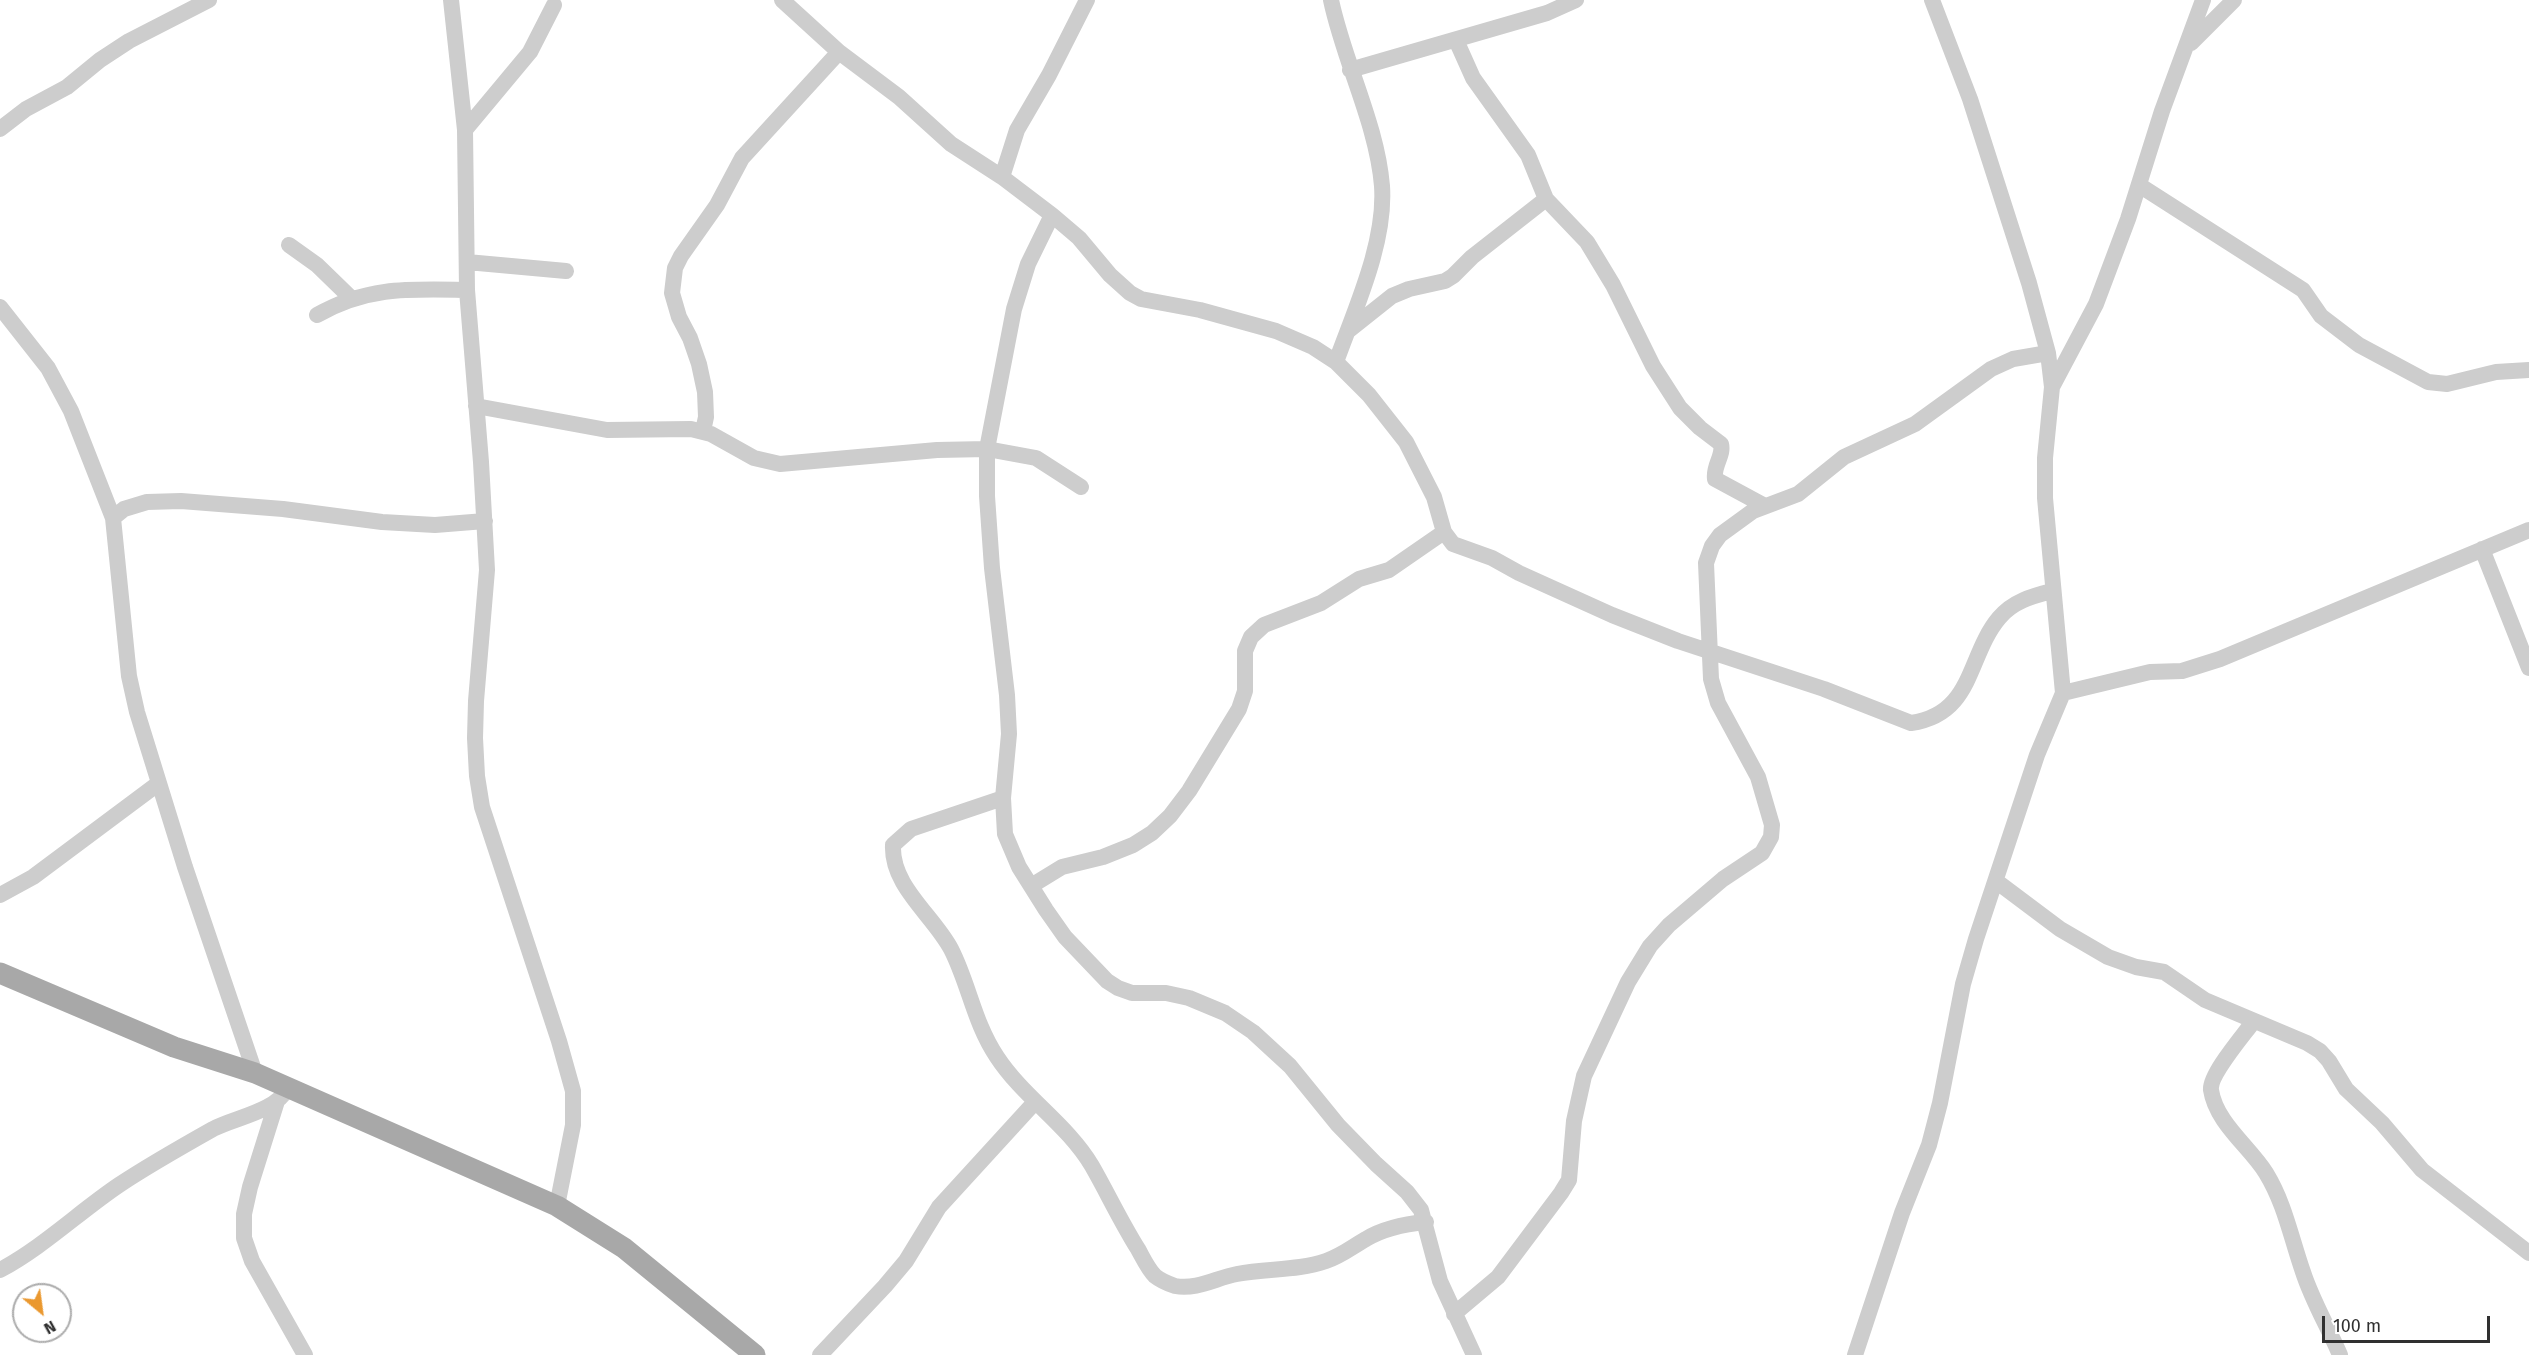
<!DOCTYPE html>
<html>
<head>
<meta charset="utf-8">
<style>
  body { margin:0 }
  #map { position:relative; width:2529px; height:1355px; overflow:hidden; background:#fff; font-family:"Fira Sans",sans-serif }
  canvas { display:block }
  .north { position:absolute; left:12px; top:1283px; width:60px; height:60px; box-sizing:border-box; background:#fff; border:2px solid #acacac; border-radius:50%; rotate:151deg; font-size:16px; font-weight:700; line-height:24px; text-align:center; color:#303030 }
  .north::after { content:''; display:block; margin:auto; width:21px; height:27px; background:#ea982f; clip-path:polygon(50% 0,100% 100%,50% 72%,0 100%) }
  .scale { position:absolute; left:2322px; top:1316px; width:168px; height:27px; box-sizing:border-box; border:3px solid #303030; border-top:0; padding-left:8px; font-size:18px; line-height:21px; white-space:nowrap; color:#303030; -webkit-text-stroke:4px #fff; paint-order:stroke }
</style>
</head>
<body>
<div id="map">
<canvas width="2529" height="1355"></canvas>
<div class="north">N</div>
<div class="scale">100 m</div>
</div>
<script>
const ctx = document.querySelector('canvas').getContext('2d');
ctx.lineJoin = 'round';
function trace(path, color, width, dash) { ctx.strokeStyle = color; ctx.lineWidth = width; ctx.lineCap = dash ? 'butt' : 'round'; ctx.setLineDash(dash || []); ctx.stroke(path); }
trace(new Path2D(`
  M451,0L465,130L467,290L481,462L487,570L476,701L475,738L477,776L482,807L559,1041L573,1091V1125L557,1206
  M782,0L839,52L899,97L951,144L1002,177L1052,215L1079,238L1110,275L1130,293L1141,299L1200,310L1276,331L1313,347L1336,362L1369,395L1406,442L1434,497L1444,532L1453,544L1492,558L1519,573L1612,615L1678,641L1824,689L1911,723C1974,714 1967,656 1999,618C2013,601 2033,596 2052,591
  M1331,0C1344,62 1377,124 1382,186C1386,243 1355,309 1336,362
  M1456,40L1473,78L1528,155L1546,199L1587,242L1613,285L1653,366L1680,408L1700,428L1721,444C1724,456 1713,465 1715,479L1765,506
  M2191,43L2234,0
  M1350,70L1547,13L1576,0
  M0,129L26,109L67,87L100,60L129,41L209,0
  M465,130L530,52L554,5
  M1002,177L1017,130L1049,75L1087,0
  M2139,185L2303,290L2321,316L2359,345L2428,382L2447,384L2496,372L2529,370
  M1052,215L1028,264L1014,309L987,449V496L992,568L1007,695L1009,734L1003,798L1005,834L1019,867L1046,910L1065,937L1107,981L1118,988L1132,993H1166L1189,998L1225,1013L1253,1032L1290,1066L1338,1125L1376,1164L1407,1192L1421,1210L1440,1281L1474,1355
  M289,245L317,265L351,298
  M467,262L566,271
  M0,307L48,368L71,411L113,518L129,676L137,712L185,867L255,1073
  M317,315C368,286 410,289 467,290
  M1348,331L1392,296L1409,289L1445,281L1453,276L1472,257L1546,199
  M2052,387L2096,304L2128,219L2162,111L2203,0
  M476,406L607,430L691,429L711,434L754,458L780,464L937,450L987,449L1036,458L1081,487
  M703,431L706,417L705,392L699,364L690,338L679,317L672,293L675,268L681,256L717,205L742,158L839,52
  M113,518L124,509L147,502L181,501L283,509L382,522L435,525L485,521
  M2482,549L2529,668
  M2063,693L2150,672L2182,671L2220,659L2529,530
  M1003,798L911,829L893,845C891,886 933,915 951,949C969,984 974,1023 997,1057C1024,1098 1067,1124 1092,1166C1108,1194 1121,1222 1138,1249C1143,1258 1148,1269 1155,1276C1160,1280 1169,1284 1175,1286C1197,1290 1216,1278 1237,1274C1267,1268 1297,1271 1326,1261C1341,1256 1352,1247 1366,1239C1384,1228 1405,1224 1426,1222
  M1996,881L2060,929L2108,957L2136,967L2164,972L2205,1000L2307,1043L2320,1051L2329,1061L2346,1089L2382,1123L2422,1170L2529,1253
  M1031,886L1062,867L1103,857L1133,845L1152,833L1170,816L1189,791L1239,709L1245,691V651L1251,637L1264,625L1321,603L1359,579L1389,570L1444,532
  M0,895L33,877L159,783
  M2253,1022C2243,1036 2209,1075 2211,1090C2216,1123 2250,1147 2266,1173C2285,1204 2291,1238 2303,1272C2312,1300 2328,1327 2340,1355
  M277,1101L250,1187L244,1214V1238L252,1261L305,1355
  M0,1270C43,1247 79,1212 119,1185C149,1165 181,1147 213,1129C236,1117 275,1112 288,1088
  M1454,1314L1498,1277L1561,1193L1569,1180L1574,1121L1584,1076L1628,982L1650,946L1669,925L1723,879L1762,853L1771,837L1772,825L1758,777L1718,703L1711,679L1706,563L1712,546L1720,535L1753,511L1798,494L1844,457L1915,424L1991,369L2013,359L2048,353
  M820,1355L885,1286L906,1261L939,1207L1035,1102
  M1855,1355L1902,1213L1929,1145L1940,1103L1963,984L1976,939L2037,755L2063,693L2045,498V458L2052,387L2048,353L2029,283L1970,99L1932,0`), '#cdcdcd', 16);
trace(new Path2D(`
  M0,973L174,1047L255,1073L557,1206L624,1248L755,1355`), '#a8a8a8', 21);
</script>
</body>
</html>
